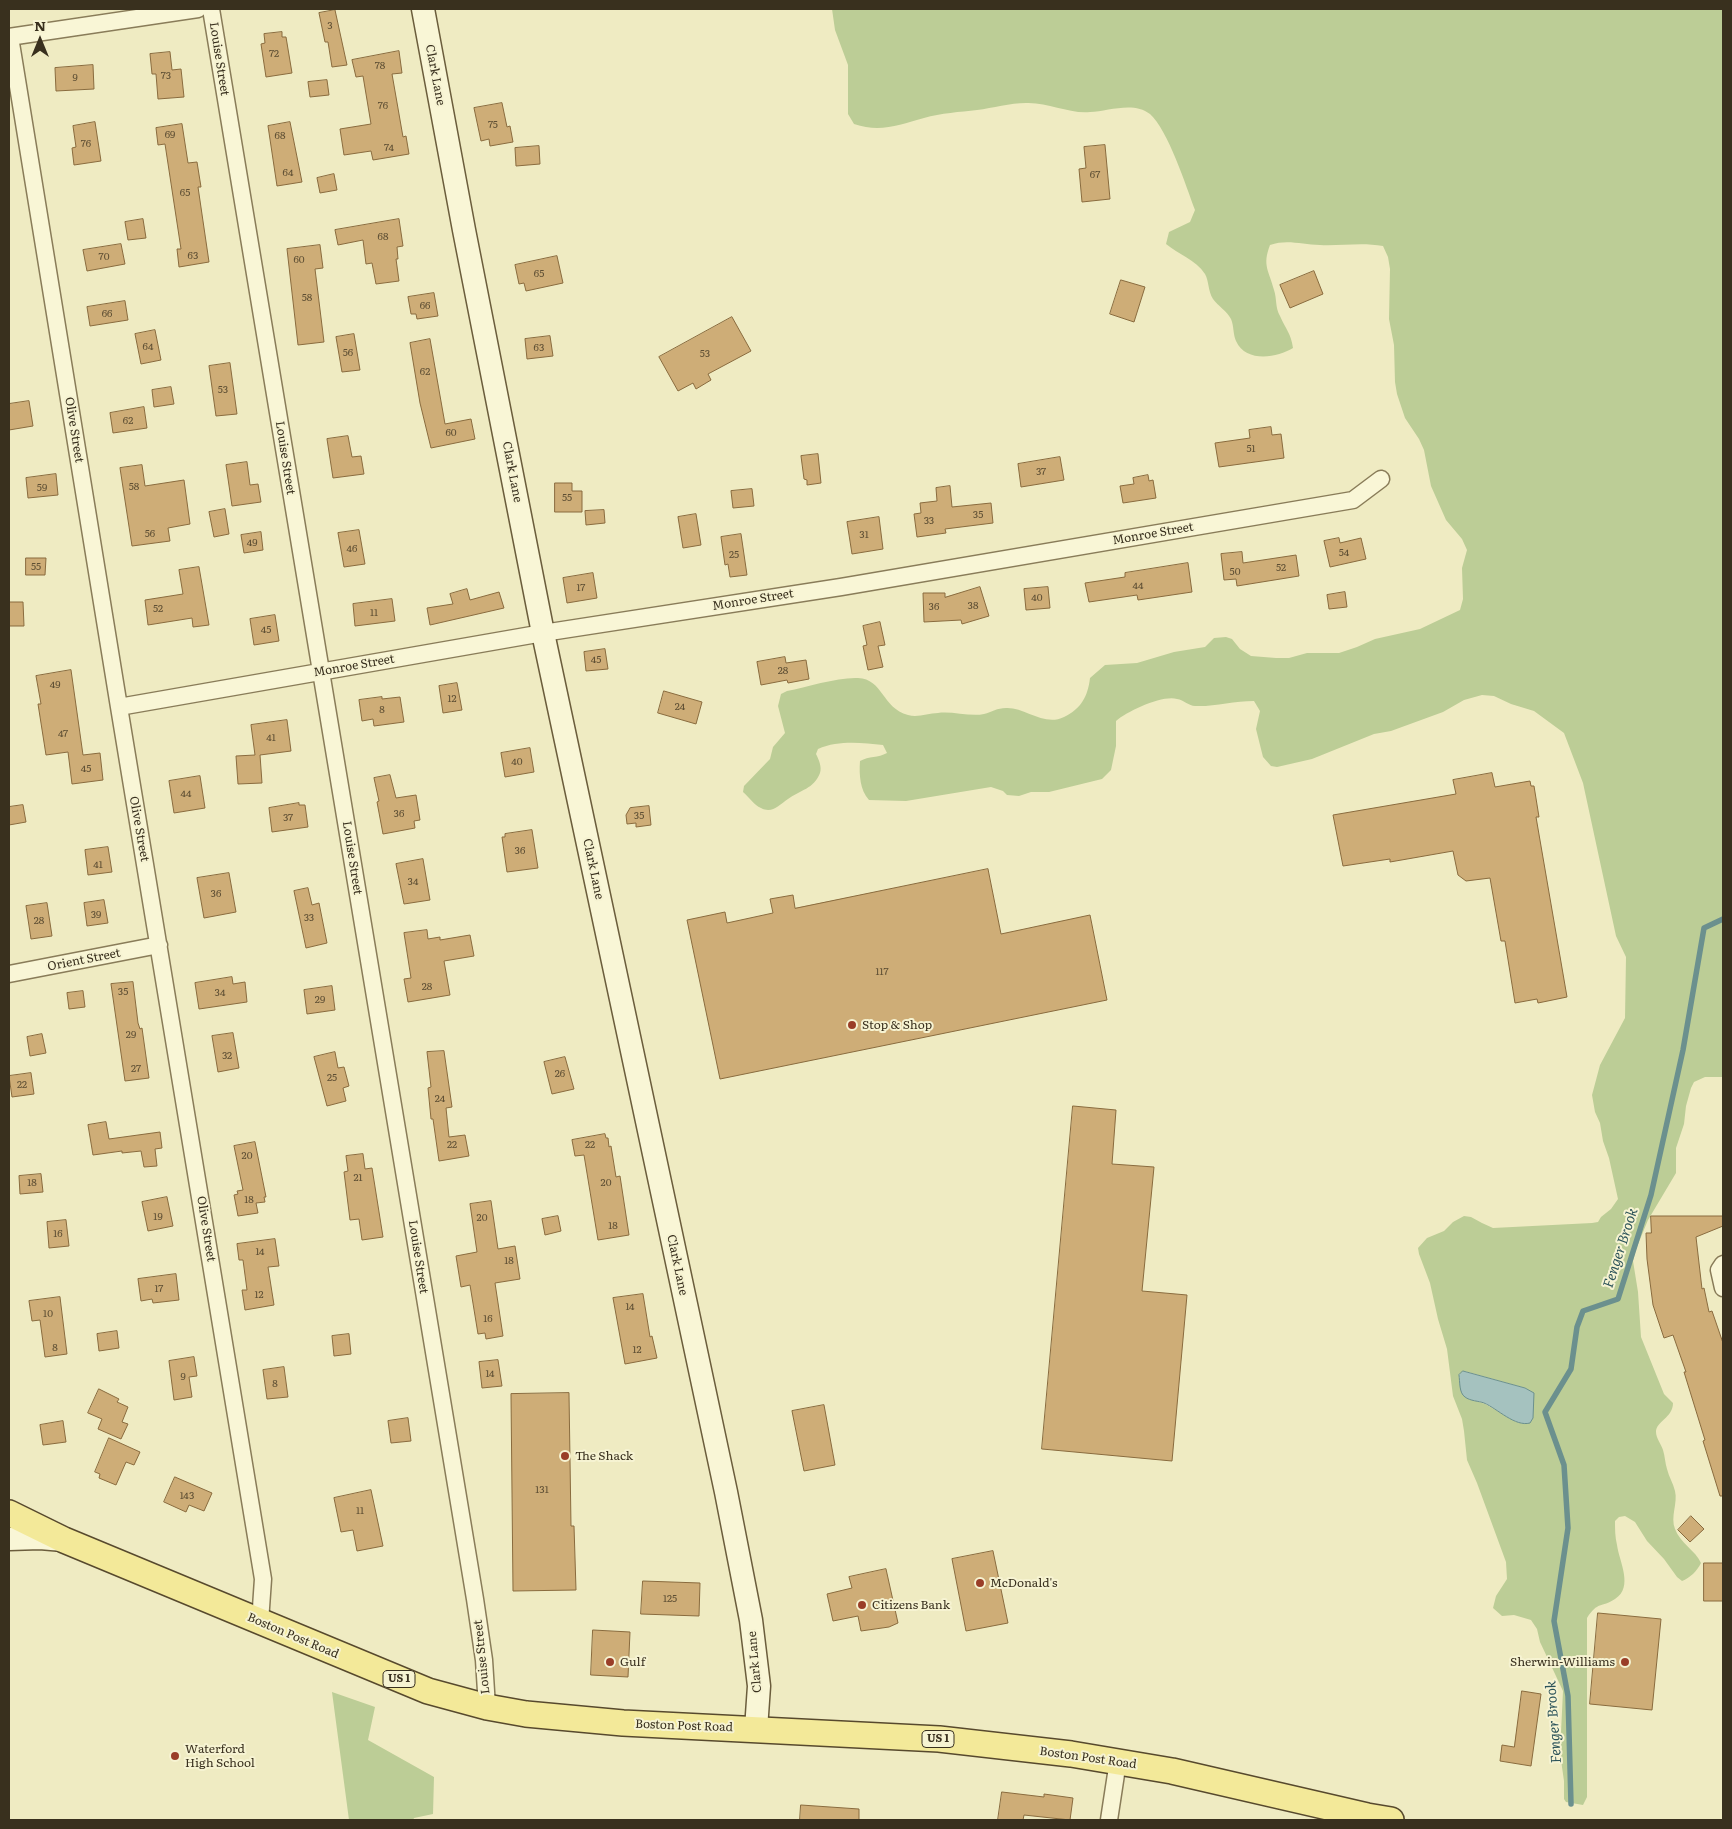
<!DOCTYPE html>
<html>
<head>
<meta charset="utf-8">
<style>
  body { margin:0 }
  #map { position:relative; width:1732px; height:1829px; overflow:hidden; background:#efebc2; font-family:Literata,serif }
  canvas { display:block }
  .frame { position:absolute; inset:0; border:10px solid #39301e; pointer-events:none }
  .north { position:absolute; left:15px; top:15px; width:50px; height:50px; -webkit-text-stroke:4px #f6f3d2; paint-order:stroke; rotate:0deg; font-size:14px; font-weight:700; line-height:20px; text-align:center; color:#39301e }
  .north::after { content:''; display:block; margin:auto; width:18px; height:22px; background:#39301e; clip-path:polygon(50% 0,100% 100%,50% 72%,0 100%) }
</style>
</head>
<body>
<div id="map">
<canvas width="1732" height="1829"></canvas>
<div class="frame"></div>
<div class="north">N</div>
</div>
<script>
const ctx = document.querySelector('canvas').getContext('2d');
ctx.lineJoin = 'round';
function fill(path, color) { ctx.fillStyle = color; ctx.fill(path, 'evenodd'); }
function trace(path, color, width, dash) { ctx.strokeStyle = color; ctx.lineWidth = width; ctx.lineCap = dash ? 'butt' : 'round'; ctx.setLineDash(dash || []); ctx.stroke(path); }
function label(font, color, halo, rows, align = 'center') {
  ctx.font = font + ' Literata,serif'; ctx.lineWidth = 4; ctx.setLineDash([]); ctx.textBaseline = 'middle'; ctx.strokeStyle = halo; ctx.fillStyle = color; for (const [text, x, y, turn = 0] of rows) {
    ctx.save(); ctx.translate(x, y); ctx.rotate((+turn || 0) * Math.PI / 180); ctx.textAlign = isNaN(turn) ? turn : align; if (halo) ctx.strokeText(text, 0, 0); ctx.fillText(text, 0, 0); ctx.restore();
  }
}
fill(new Path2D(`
  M832,9H1723V1077H1705L1694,1082L1691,1088L1686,1106L1684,1124L1676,1148V1173L1648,1220L1636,1249L1633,1261L1638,1292L1641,1337L1664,1394L1673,1403C1673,1418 1656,1421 1656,1432C1656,1438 1661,1444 1663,1450C1665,1456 1665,1463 1667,1469C1669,1477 1673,1483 1675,1491C1678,1503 1670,1517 1675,1529C1680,1543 1696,1551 1701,1563C1697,1571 1690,1578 1682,1581L1677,1577L1664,1559L1647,1541L1635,1522L1625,1516L1619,1517L1615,1521C1615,1529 1615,1537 1617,1545C1619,1561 1634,1587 1615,1599C1601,1608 1598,1601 1587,1618V1797L1583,1805L1566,1802L1564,1799V1781L1560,1753L1563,1691L1540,1642L1537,1629L1531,1620L1514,1615L1502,1616L1493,1608L1496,1596L1507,1579L1506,1562L1477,1483L1467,1460L1464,1431L1462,1419L1453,1396L1447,1349L1438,1319L1430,1283L1419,1254L1418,1248L1427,1238L1444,1231L1453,1222L1464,1216L1471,1217L1482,1223L1493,1228L1592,1223L1598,1222L1601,1217L1611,1209L1618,1199L1609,1158L1603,1141L1600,1123L1595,1112L1592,1095L1600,1065L1625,1018L1626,957L1616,936L1583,783L1564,733L1534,711L1511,704L1494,696L1482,695L1464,700L1443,712L1391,731L1374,734L1312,759L1277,767L1271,766L1263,757L1256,729L1260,711L1254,701C1234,701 1213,707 1195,706C1189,706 1184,700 1177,699C1162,695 1128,711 1116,721V746L1111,770L1102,779L1049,792H1031L1019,796L1007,795L1003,791L991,787L906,801L869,800C860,790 859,775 860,761C869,756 878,758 887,753L883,745C862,743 839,740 818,749L816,754C819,760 822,767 820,773C814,789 800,790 788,799C779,805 772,814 761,808C754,805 749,797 743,792L744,786L770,759L773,747L785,733L778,706L781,694L787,691C807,687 838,677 858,678C883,679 882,708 908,715C918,718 928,713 938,713C952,711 971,717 984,714C992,712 997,708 1006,708C1025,707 1044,727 1064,717C1081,709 1088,696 1090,678L1105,665L1137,663L1174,652L1205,647L1214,638L1226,637L1232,639L1240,649L1251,656L1276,658H1289L1307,653H1339L1357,647L1375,639L1420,629L1460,610L1463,599L1462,568L1467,550L1462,539L1446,520L1431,486L1424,450L1419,439L1405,418L1397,394L1395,382L1394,345L1389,319L1390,269L1388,257L1383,246C1362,242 1341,246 1320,245C1302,245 1288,239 1270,245C1262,266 1269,270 1274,290C1277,299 1275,307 1280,316C1286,330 1291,333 1293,348C1277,358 1246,363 1236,341C1233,335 1234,326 1231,319C1227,311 1218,306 1213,299C1208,291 1209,281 1205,274C1196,260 1178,254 1166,244L1169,232L1190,222L1195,210C1186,186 1168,130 1150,114C1134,101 1108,111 1090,112C1069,114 1048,102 1026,103C1010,103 993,108 977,110C960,112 941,113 924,118C899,125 880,133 854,124L848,114V65L835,30ZM1464,1371L1525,1388L1533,1393L1517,1422L1485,1404L1465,1397L1459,1375Z
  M332,1692L375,1707L368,1740L434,1777L433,1814L414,1818L413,1820H349Z`), '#bccd96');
const water = new Path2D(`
  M1463,1371L1525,1388L1534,1393L1533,1418L1530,1423C1515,1427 1498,1409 1484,1403C1479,1401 1470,1401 1465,1397C1459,1393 1460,1382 1459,1375Z`);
fill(water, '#a5c2bf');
trace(water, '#6b908e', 1);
trace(new Path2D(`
  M1571,1804L1568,1696L1554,1621L1568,1528L1564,1465L1545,1412L1571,1369L1577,1327L1583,1311L1618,1299L1651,1195L1683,1050L1704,928L1723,919`), '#6b908e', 5.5);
const building = new Path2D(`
  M335,10L347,65L332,67L328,42H325L319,13Z
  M282,32V37H286L292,73L266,77L261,44L265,43L264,34Z
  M399,51L402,73L392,74L403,137L406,136L409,154L373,160L371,151L344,155L340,129L371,124L363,76L356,77L352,60Z
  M170,52L172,70L181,69L184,97L158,99L156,74H152L150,54Z
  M93,65L94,89L56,91L55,68Z
  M327,80L329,95L310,97L308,82Z
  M502,103L507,127L510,126L513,142L490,146L489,139L481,141L474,108Z
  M95,122L101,161L74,165L72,148L76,147L73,126Z
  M290,122L302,182L277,186L268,126Z
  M182,124L188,163L197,162L201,187H198L209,262L179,267L177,249H181L165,144L158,145L156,128Z
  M1105,145L1110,199L1082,202L1079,169L1086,168L1084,147Z
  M539,146L540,164L516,166L515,148Z
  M334,174L337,190L320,193L317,178Z
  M143,219L146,238L128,240L125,222Z
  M399,219L403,246L397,247L398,259H396L399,281L376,284L372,263L366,264L363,240L338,245L335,230Z
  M121,244L125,264L87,271L83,250Z
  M320,245L323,268L315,269L324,342L298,345L287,249Z
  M557,256L563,283L526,291L524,283L519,284L515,265Z
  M1314,271L1323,294L1290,308L1280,285Z
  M1121,280L1145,287L1134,322L1110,314Z
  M434,293L438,316L417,319L416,314H411L408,297Z
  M125,301L128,320L90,326L87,307Z
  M732,317L751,351L708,374L711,380L696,389L693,383L678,391L659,357Z
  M155,330L161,360L141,364L135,334Z
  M354,334L360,370L342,372L336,337Z
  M550,336L553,356L527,359L525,339Z
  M430,339L445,424L471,419L475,439L431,448L420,403L410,343Z
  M230,363L237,414L216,416L209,366Z
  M171,387L174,404L154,407L152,390Z
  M29,401L33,426L9,430V404Z
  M144,407L147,428L113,433L110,413Z
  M1271,427L1272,435L1281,434L1284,458L1219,467L1215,443L1250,438L1249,430Z
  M348,436L352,457L361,456L364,474L333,478L327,439Z
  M818,454L821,483L807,485V480L804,479L801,456Z
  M1060,457L1064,480L1021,487L1018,464Z
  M247,462L250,485L258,484L261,502L232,506L226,465Z
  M142,465L145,486L184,480L190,524L168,528L170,541L132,546L120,468Z
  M56,474L58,495L28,498L26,478Z
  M1148,475L1149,481L1153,480L1156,498L1123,503L1120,486L1134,484L1133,478Z
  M555,483H572V491H582V512H555Z
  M950,486L952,507L991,503L993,523L945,529L946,533L917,537L914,514L921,513L920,503L937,501L936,488Z
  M752,489L754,506L733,508L731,491Z
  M225,509L229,534L214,537L209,512Z
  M604,510L605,523L586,525L585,511Z
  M696,514L701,545L683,548L678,517Z
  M879,517L883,549L852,554L847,522Z
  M359,530L365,564L344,567L338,533Z
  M261,532L263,550L244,553L241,535Z
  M741,534L747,575L730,577L728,564L725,565L721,537Z
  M1339,538L1340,543L1361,538L1366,559L1330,567L1324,541Z
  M1242,552L1243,563L1296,555L1299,576L1237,586L1236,579L1224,580L1221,554Z
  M26,558H46L45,575H26Z
  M1188,563L1192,592L1138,600L1137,595L1089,602L1085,583L1125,577V573Z
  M199,567L209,625L193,627L192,618L148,625L145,600L183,594L179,570Z
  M593,573L597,598L567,603L563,578Z
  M980,587L989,616L962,624L961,620L924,622L923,593H945V597Z
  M1048,587L1050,608L1026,610L1024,589Z
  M467,589L470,600L499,592L504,608L430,625L427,608L453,604L450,594Z
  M1345,592L1347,607L1329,609L1327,595Z
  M392,599L395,621L355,626L353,604Z
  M9,602H23L24,626H9Z
  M275,615L279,641L254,645L250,619Z
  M880,622L885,645L878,646L883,667L868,670L863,646L867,645L863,626Z
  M605,649L608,669L586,671L584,652Z
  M785,657L786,663L806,660L809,679L788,683L787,680L761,685L757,662Z
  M71,670L83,755L100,753L103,780L72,784L68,752L46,755L38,704H41L36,676Z
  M457,683L462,710L443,713L439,686Z
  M664,691L702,702L696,724L658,713Z
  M382,697V699L400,697L404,722L374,726L373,719L362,721L359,700Z
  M287,720L291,751L260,755L262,783L238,784L236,756L255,755L251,725Z
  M530,748L534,772L505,777L501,753Z
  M1492,773L1495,787L1530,781L1531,786H1534L1539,817H1536L1567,997L1538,1003L1537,999L1515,1003L1505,941H1501L1490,878L1466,881L1458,875L1453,851L1390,862V859L1343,866L1333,815L1456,794L1453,780Z
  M390,775L396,798L416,795L420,820L414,821L415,828L383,834L377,802L379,801L374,778Z
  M200,776L205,808L174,813L169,781Z
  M299,803V805H305L308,827L272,832L269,808Z
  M23,805L26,822L9,825V807Z
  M649,806L651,825L636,827V823L627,824L626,815L630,808Z
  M532,830L538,868L507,872L502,837H505V834Z
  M108,847L112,872L88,875L85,850Z
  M423,859L430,900L404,904L396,864Z
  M988,869L1001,934L1090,915L1107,1000L720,1079L687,920L725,912L727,923L773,913L770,899L793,895L795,908Z
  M229,873L236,912L204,918L197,878Z
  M308,888L312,905L319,903L327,943L306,948L294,891Z
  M104,900L108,923L87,926L84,903Z
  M47,903L52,936L31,939L26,906Z
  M427,930L428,939L440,937V940L470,935L474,956L444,961L450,995L408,1002L404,979L411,978L404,933Z
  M232,977L233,984L245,982L247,1002L199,1009L195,983Z
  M133,982L138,1023L140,1029L142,1028L149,1078L125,1081L111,984Z
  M332,986L335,1010L307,1014L304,990Z
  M83,991L85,1007L69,1009L67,993Z
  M233,1033L239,1068L218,1072L212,1036Z
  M42,1034L46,1053L30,1056L27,1037Z
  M444,1051L452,1107L446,1108L449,1137L465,1135L469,1156L439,1161L433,1119H431L428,1088L431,1087L427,1052Z
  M335,1052L338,1068L344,1067L349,1086L343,1088L346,1101L327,1106L314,1057Z
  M565,1057L574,1089L552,1094L544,1062Z
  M31,1073L34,1094L12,1097L9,1076Z
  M1073,1106L1116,1110L1112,1164L1154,1167L1142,1291L1187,1295L1172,1461L1042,1449Z
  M106,1122L109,1139L160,1132L162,1148L155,1149L157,1166L144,1167L141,1151L122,1153V1151L93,1155L88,1125Z
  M605,1134L606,1138H608L609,1147L611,1146L616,1177L620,1176L629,1235L598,1240L584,1155L575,1156L572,1140Z
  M255,1142L266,1197H264L265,1202L256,1203L258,1213L238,1216L234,1195L238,1194L237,1191L243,1190L234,1146Z
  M363,1154L365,1169L372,1168L383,1237L362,1240L359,1219L350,1220L344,1172L348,1171L346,1156Z
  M41,1174L43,1192L20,1194L19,1176Z
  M167,1197L173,1226L148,1231L142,1202Z
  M491,1201L498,1249L515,1246L520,1279L495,1283L503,1336L486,1339L485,1333L478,1334L470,1285L461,1287L456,1256L477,1252L470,1204Z
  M558,1216L561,1231L545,1235L542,1219Z
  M1651,1216H1723V1226L1696,1237L1702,1289L1704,1288L1709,1312L1712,1311L1723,1343V1496H1720L1703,1441L1705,1440L1684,1372H1686L1673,1335L1664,1338L1653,1305L1647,1259L1646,1233H1651Z
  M66,1220L69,1246L49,1248L47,1222Z
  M275,1239L279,1266L268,1267L274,1305L245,1310L242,1290H247L243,1260H239L237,1244Z
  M176,1274L179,1300L153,1303L152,1299L141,1301L138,1279Z
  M643,1294L650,1337L652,1336L657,1358L625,1364L613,1298Z
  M60,1297L67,1354L45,1357L40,1320L32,1321L29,1301Z
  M117,1331L119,1348L99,1351L97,1334Z
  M349,1334L351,1354L334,1356L332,1336Z
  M194,1357L197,1376L189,1377L192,1397L174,1400L169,1361Z
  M498,1360L502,1386L482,1388L479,1362Z
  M284,1367L288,1397L267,1399L263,1370Z
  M99,1389L119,1399L117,1402L128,1407L122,1422L128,1424L121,1439L98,1429L102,1419L88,1413Z
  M569,1393L571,1526H574L576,1590L513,1591L511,1394Z
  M824,1405L835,1465L804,1471L792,1411Z
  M408,1418L411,1441L391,1443L388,1421Z
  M63,1421L66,1442L43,1445L40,1425Z
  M109,1438L140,1452L134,1465L126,1462L116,1485L99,1478L100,1474L95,1472Z
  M175,1477L212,1493L204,1511L189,1505L186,1512L164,1502Z
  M371,1490L383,1546L357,1551L353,1530L341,1532L334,1498Z
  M1691,1516L1704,1529L1690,1542L1678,1530Z
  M993,1551L1008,1623L966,1631L952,1559Z
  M1704,1563H1723V1601H1704Z
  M886,1569L898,1623L889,1627L861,1631L858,1616L833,1621L827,1594L852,1588L849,1577Z
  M643,1581L700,1583L699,1616L641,1614Z
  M1598,1613L1661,1619L1652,1710L1590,1704Z
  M593,1630L630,1632L628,1677L591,1675Z
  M1522,1691L1541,1694L1531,1766L1500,1761L1502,1745L1514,1747Z
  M1002,1792L1044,1797V1794L1073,1798L1070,1820L1024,1815L1023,1820H998Z
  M801,1805L859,1809V1820H800Z`);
fill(building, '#cead77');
trace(building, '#896b3e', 1);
const street = new Path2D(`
  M211,9L475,1599L484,1660L487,1707
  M9,37L198,9
  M10,37L119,707L263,1579L260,1622
  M119,707L543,633L841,587L1353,500L1381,479
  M9,974L159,945
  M1723,1264L1719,1270L1723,1288
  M1109,1820L1118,1761`);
const secondary = new Path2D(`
  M423,9L464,230L543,633L726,1492L751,1620L759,1686L756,1729
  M9,1539L40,1538L63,1540`);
const primary = new Path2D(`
  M9,1513L64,1540L428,1691L487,1707L526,1714L623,1723L939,1739L1071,1754L1172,1771L1367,1816L1391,1820`);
trace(street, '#897c59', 19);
trace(secondary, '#6b5d3c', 25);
trace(primary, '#57492d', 28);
trace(street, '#f9f6d6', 16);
trace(secondary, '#f9f6d6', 22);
trace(primary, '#f3e999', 25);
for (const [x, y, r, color] of [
  [852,1025,5,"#9a3e28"],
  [565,1456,5,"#9a3e28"],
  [980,1583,5,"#9a3e28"],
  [862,1605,5,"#9a3e28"],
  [610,1662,5,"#9a3e28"],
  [1625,1662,5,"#9a3e28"],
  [175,1756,5,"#9a3e28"]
]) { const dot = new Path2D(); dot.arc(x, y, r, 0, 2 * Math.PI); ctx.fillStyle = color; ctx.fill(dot); trace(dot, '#f6f3d2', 2); }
label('10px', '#5e4f34', null, [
  ["3",330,26],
  ["72",274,54],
  ["78",380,66],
  ["73",166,76],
  ["9",75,78],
  ["76",383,106],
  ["75",493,125],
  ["69",170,135],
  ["68",280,136],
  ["76",86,144],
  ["74",389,148],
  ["64",288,173],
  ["67",1095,175],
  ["65",185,193],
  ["68",383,237],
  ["63",193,256],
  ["70",104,257],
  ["60",299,260],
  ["65",539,274],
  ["58",307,298],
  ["66",425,306],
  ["66",107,314],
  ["64",148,347],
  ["63",539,348],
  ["56",348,353],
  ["53",705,354],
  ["62",425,372],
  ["53",223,390],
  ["62",128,421],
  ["60",451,433],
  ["51",1251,449],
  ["37",1041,472],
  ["58",134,487],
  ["59",42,488],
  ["55",567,498],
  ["35",978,515],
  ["33",929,521],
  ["56",150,534],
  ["31",864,535],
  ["49",252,543],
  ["46",352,549],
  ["54",1344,553],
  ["25",734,555],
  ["55",36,567],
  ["52",1281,568],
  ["50",1235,572],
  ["44",1138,586],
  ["17",581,588],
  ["40",1037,598],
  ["38",973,606],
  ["36",934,607],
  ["52",158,609],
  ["11",374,613],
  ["45",266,630],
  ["45",596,660],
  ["28",783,671],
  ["49",55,685],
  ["12",452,699],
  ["24",680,707],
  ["8",382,710],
  ["47",63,734],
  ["41",271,738],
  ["40",517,762],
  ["45",86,769],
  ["44",186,794],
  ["36",399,814],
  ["35",639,816],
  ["37",288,818],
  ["36",520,851],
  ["41",98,865],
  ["34",413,882],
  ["36",216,894],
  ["39",96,915],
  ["33",309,918],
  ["28",39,921],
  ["117",882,972],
  ["28",427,987],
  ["35",123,992],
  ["34",220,993],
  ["29",320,1000],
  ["29",131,1035],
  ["32",227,1056],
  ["27",136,1069],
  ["26",560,1074],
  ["25",332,1078],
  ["22",22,1085],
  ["24",440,1099],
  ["22",452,1145],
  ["22",590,1145],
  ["20",247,1156],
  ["21",358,1178],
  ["18",32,1183],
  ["20",606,1183],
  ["18",249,1200],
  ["19",158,1217],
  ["20",482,1218],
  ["18",613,1226],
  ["16",58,1234],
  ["14",260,1252],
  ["18",509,1261],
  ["17",159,1289],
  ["12",259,1295],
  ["14",630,1307],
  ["10",48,1314],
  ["16",488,1319],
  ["8",55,1348],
  ["12",637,1350],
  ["14",490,1374],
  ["9",183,1377],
  ["8",275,1384],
  ["131",542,1490],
  ["143",187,1496],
  ["11",360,1511],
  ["125",670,1599]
]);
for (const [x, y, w] of [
  [399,1679,32],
  [938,1739,32]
]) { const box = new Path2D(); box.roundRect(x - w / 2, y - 8.5, w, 17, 4); ctx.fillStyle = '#f6f3d2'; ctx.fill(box); trace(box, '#39301e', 1); }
label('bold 11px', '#39301e', null, [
  ["US 1",399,1679],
  ["US 1",938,1739]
]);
label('12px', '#39301e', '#f6f3d2', [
  ["Louise Street",219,59,81],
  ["Clark Lane",435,75,79],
  ["Olive Street",74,430,81],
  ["Louise Street",285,458,81],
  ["Clark Lane",512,472,79],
  ["Monroe Street",1153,534,-10],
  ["Monroe Street",753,600,-9],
  ["Monroe Street",354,666,-10],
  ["Olive Street",139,829,80],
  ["Louise Street",352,858,81],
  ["Clark Lane",593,869,78],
  ["Orient Street",84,960,-11],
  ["Olive Street",206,1229,81],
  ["Louise Street",418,1257,81],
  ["Clark Lane",677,1265,78],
  ["Boston Post Road",293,1636,23],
  ["Louise Street",482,1657,-96],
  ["Clark Lane",755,1662,-95],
  ["Boston Post Road",684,1726,2],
  ["Boston Post Road",1088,1758,8]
]);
label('12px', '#39301e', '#f6f3d2', [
  ["Stop & Shop",862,1025],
  ["The Shack",575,1456],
  ["McDonald's",990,1583],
  ["Citizens Bank",872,1605],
  ["Gulf",620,1662],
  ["Sherwin-Williams",1615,1662,"right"],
  ["Waterford",185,1749],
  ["High School",185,1763]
], 'left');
label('italic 14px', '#2c5359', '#f6f3d2', [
  ["Fenger Brook",1621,1248,-72],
  ["Fenger Brook",1554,1722,-94]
]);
</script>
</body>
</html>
